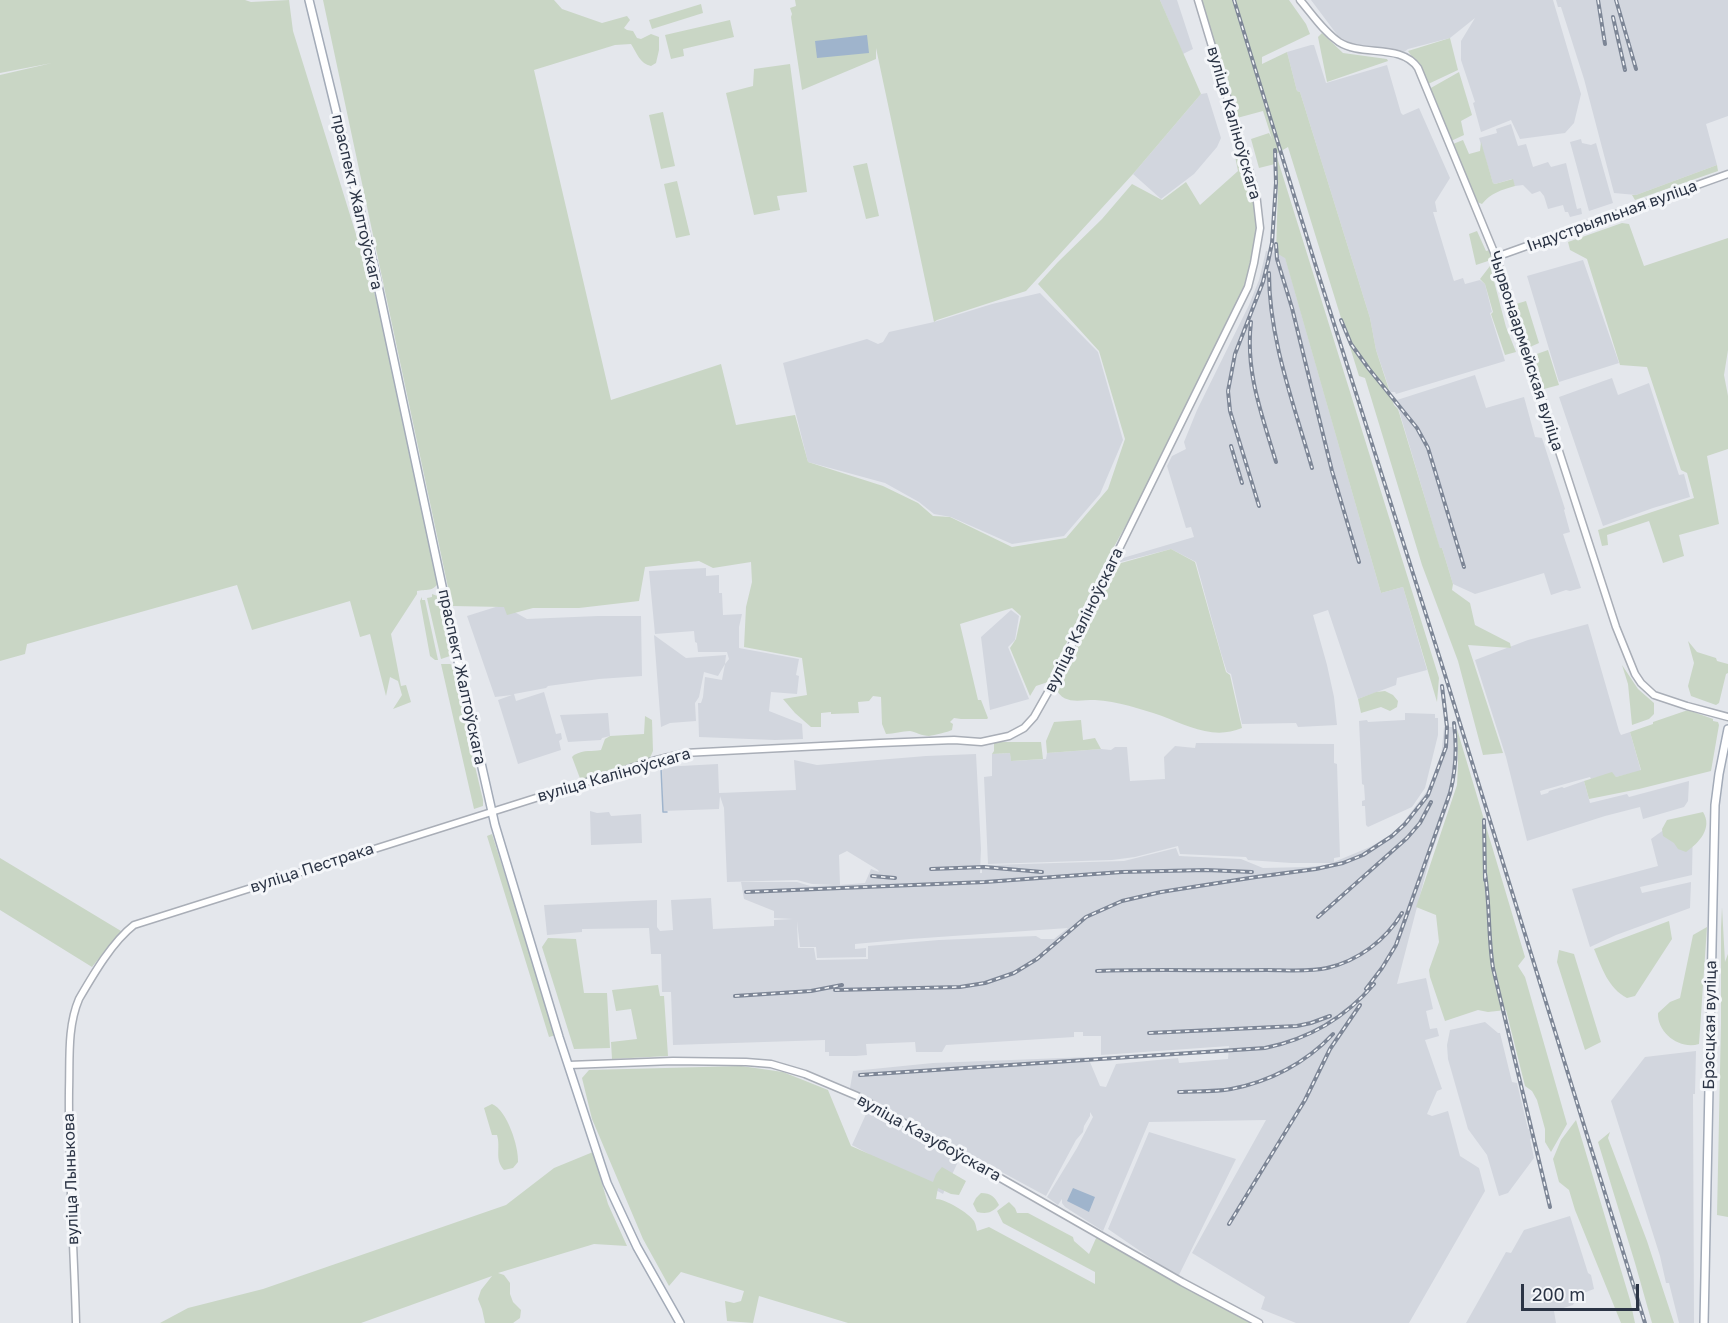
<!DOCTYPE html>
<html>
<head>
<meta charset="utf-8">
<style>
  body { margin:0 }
  #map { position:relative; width:1728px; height:1323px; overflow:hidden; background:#e4e7ec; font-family:"Golos Text",sans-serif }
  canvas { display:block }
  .scale { position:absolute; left:1521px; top:1284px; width:118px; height:27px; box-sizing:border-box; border:3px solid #2b3445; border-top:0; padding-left:8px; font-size:18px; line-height:21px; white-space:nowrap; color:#2b3445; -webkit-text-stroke:4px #f4f6f9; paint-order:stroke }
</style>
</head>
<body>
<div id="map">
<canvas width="1728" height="1323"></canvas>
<div class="scale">200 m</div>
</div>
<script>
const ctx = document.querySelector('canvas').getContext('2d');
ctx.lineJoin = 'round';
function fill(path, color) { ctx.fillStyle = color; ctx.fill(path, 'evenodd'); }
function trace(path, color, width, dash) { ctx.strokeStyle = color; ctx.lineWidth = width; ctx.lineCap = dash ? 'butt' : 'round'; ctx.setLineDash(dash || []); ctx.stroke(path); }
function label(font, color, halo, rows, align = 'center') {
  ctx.font = font + ' "Golos Text",sans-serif'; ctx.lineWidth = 6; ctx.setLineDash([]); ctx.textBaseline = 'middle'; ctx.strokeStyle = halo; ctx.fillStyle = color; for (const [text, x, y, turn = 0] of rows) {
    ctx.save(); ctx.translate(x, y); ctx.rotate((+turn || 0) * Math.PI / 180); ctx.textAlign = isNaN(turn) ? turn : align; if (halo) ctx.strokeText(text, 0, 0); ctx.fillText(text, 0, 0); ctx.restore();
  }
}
fill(new Path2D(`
  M1160,0H1177L1193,49L1183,54Z
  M1311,0H1553L1581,94L1574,123L1565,133L1520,139L1511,120L1481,132L1473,103L1475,102L1461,60V41L1475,18L1450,38L1408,49L1404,52L1359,46L1350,43L1338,36Z
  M1556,0H1728V116L1706,124L1717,165L1636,195L1614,193L1584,79L1561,7H1558Z
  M1311,45H1314L1326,83L1387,65L1401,113L1403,115L1419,108L1450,178L1435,202L1437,212H1433L1453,278L1454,281L1463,278L1465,284L1480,280L1485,284L1492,312L1490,313L1505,361L1396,394L1395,392H1390L1397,400L1475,375L1486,408L1524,397L1535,437L1542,438L1565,509L1564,510L1570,532L1563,534L1581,588L1570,591L1566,590L1551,595L1544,573L1475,594L1453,584L1442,548L1440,549L1398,407L1386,396L1357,355L1344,332L1347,330L1390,391L1376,350L1370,318L1300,92L1297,91L1287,52Z
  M1207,93L1221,138L1217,147L1194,174L1161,199L1133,174L1201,94Z
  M1511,124L1518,146L1526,144L1533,167L1548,162L1551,167L1566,163L1577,209L1581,208L1582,214L1570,217L1568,212H1565L1563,205L1548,209L1544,196L1540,191L1532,194L1523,185L1515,186L1512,179L1495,184L1493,183L1479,138L1497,133L1496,129Z
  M1581,139L1582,143L1591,145L1596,143L1613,203L1589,211L1570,142Z
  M1266,251L1276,253L1285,257L1381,593L1403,587L1427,670L1397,678L1396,685L1358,699L1328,610L1313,615L1327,665L1334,697L1337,725L1298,727L1296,723L1242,724L1231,674L1227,672L1221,653L1196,562L1171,549L1113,564L1116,560L1194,537L1191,527L1186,528L1167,466L1172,456L1186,449L1184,442L1197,410L1249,305L1259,280Z
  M1583,260L1619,363L1559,382L1527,276Z
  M1040,293L1098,352L1123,440L1100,494L1064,536L1012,544L951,517L934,514L919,502L885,483L808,462L783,363L867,339L878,344L883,342L889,332L934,322L992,304Z
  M1612,378L1618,395L1649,383L1679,475L1684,474L1690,497L1653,508L1603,526L1559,397Z
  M706,568V576L719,575V593H722L723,615L742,614L739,627V648L799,659L796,675L799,676L797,694L771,692L769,711L802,724L803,739L775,740L699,737L698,703H701L703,697L705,677L722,680L725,664L729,659L727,652H698L697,643L695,642L694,631L655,634L649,571Z
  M502,605L527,619L598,616H641L642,676L599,679L548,686L546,688L514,694L516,701L544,692L556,734L561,733L562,739L559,741L561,750L518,764L498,700L512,695L495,697L467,616Z
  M1011,610L1019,616L1015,640L1008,647L1029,699L990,710L981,637Z
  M1588,624L1619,731L1621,735L1630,732L1641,771L1616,777L1612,773L1591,779L1590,777L1540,791L1541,795L1548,793L1549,791L1562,787L1564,788L1584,781L1590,803L1627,794L1629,797L1689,781L1688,801L1684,807L1643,819L1640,807L1605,816L1527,841L1506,757L1475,660L1528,640Z
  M654,635L686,658L726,655L725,664L718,676L704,672L699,697L695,703L696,721L670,723L661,727Z
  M608,713L610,736L602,738L601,740L568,742L560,715Z
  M1405,713L1435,714V718H1438V735L1425,788L1412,807L1368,827L1366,825L1365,806H1362V801L1365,800L1364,785L1362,784L1359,721L1367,720L1368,722L1405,720Z
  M1444,727H1456L1457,748L1455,781L1446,812L1430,857L1397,984L1426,978L1433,1009L1426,1011L1430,1029L1437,1028L1439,1036L1425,1040L1442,1089L1437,1091L1427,1114L1432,1116L1448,1111L1460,1156L1479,1168L1485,1191L1409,1323H1296L1261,1309L1265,1297L1192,1253L1266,1120L1149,1122L1103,1231L1065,1207L1062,1203V1199L1058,1205L1047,1197L1077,1148L1093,1117L1090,1112V1116L1084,1126L1083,1132L1076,1140L1046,1196L963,1151L943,1194L852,1145L872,1101L850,1088L853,1071L933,1063L1089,1057L1090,1062L1100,1086L1106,1087L1116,1064L1178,1058L1179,1063L1228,1059L1229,1046L1101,1055V1036H1083V1032H1074V1037L946,1045L942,1052H916L915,1042L866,1044L867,1055L856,1056H829V1052H825V1040L673,1045L671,992H662L661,954H651L649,928L582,929V932L547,935L544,905L657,900V927L660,931L673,930L671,900L711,898L713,929L774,926V920L793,919L774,918V911L744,899L741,882H797L810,886L834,885L812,884L797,880L727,882L724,808L720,796L719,809L663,811L662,767L718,764L719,793L796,790L794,760L817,765L926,756L976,754L981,849L980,873H982V869L989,865L1124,861L1176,848L1179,856L1241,859L1263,868L1307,867L1327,865L1332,863H1291L1248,860L1246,857L1180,854L1178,846L1135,857L1112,860L988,864L984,777L992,776V754L1010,753L1011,761L1046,759L1047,753L1101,749L1111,750L1115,747H1127L1130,781L1165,779L1164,757L1175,746L1195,748L1196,743L1334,744V763L1337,764L1340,857L1334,858V862L1370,847L1395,833L1427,791L1441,758ZM847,851L878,870L879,872L871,869L865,883L840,885L839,855ZM797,921L800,947H816L817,958L866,957V948L855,949V944L910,939L1068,928L1054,939H1041L1036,936L939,940L868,946V959L816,960L814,948H798Z
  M590,811L597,813L609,812L611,816L641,814L642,843L591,845Z
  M1693,823L1692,875L1640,887L1642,893L1691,882L1690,908L1616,935L1590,947L1572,889L1658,866L1651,839L1669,826Z
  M1485,1022L1498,1033H1500L1512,1082L1517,1083L1528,1129H1530L1532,1138L1530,1139L1534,1158L1508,1193L1499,1196L1487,1155L1468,1129L1448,1059L1447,1045L1450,1030Z
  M1696,1051L1695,1094H1693L1694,1323H1679L1669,1283H1666L1660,1256L1611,1101L1645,1057Z
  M1149,1132L1236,1159L1178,1277L1108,1229Z
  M1570,1216L1588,1273L1591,1275L1594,1289L1578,1295L1573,1305L1554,1311L1556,1323H1466L1506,1252L1511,1253L1524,1230Z`), '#d2d6de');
fill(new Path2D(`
  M0,0H245L251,2L289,0L293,31L377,302L438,582C435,592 425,589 417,591V594L391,634L401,686L406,685L411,702L393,709L402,695L398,681L390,677L386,696L370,634L360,637L350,601L252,630L237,585L27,644L25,654L0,661V75L52,63L0,73Z
  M323,0H554L562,9L602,23L627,16L630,20L624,28L627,30L633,31L637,38L641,39L651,34L659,37V50L656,63L651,66C640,64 637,53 631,44L615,45L534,70L611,400L721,364L736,425L795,415L808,462L883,486L918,503L933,516L950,517L1012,547L1066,538L1108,489L1125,439L1099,351L1038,284L1058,262L1102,219L1132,184L1162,200L1186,182L1200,205L1238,171L1235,156L1243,157L1250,180L1257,222L1255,245L1248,281L1173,435L1131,516L1100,572L1048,682L1036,686L1030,696L1010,648L1016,639L1021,616L1012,608L960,624L978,700H981L988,718L987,719H961L954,718L950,722L953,724L952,730C948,732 934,735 929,736C922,736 916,732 910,731C902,731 894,734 886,734L882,724L881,697L873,696L869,701L858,702L859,713L831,714V712L821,713V727H811L795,713L783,699L807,695L802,658L744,647L746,607L752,582L751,562L713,568L699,561L645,567L639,601L579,608H533L507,615L504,607L452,606Z
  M795,0H1160L1201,94L1133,174L1026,291L937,320L934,322L876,48V59L802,90L791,17L792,14L790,8L796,6Z
  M1201,0H1289L1306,24L1310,34L1262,57V64L1287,52L1297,91L1300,92L1370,318L1376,350L1394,405L1398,409L1440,548H1442L1453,584L1452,590L1470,603L1475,625L1510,643L1511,648L1468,645L1503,753L1483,755L1458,661L1422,565L1365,378L1359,376L1288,147L1276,154L1439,678L1437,702L1403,587L1381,593L1285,258L1276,253L1278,186L1276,154L1274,146L1275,164L1259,168L1251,139L1269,133L1272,139L1263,111L1237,118Z
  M701,4L703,13L652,29L649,20Z
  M730,20L734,37L683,49L684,56L671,59L665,35Z
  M1322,33L1343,53L1387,59L1388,61L1327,82L1318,37Z
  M1450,38L1458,70L1426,85L1419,67L1408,51Z
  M790,64L807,192L777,196L780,210L754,215L726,93L753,86L754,69Z
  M1459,72L1472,115L1461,121L1464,135L1451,141L1429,89Z
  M663,112L675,166L661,169L649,115Z
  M1463,140L1469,154L1480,151L1481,142L1493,183L1495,184L1513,179L1515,186C1501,190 1491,193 1482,204L1477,202L1452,146L1453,144Z
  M867,163L879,216L866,219L853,166Z
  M1717,165L1718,171L1635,200L1632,195H1636Z
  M677,181L690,235L676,238L664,184Z
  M1622,223L1629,224L1644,266L1728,238V350L1724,375L1728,396V449L1707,456L1719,524L1679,535L1684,556L1663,563L1649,521L1607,535L1608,545L1602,546L1598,530L1694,498L1687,473L1681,470L1647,367L1620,365L1587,259L1570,250L1568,242Z
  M1477,231L1486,251L1490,250L1493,256L1491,260L1476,265L1469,234Z
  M1490,266L1506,327L1516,352L1505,355L1491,314L1493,312L1485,284L1480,279Z
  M1526,301L1539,343L1530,347L1516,304Z
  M1548,350L1559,385L1544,389L1534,355Z
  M1171,549L1195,562L1226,672L1230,675L1242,728C1214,740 1188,726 1162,716C1141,709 1117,701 1095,700C1077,700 1063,705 1055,687L1110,570L1114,565Z
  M432,594L440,597L452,652L450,656L441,659L427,598L432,597Z
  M422,597V600H425L438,660H435L430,656L420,601Z
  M1688,641L1697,652L1716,658L1717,661L1728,664V673L1726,674L1719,703L1716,705L1691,696L1688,686L1694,663Z
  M441,664H450L454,666L456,669L476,758H473L483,800V806L474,809Z
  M1622,665L1638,689L1654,703V714L1649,719L1632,725L1628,684Z
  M1385,691L1393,695L1398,701L1397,707L1390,711L1381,707L1361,713L1358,699L1376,692Z
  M1688,710L1713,719V721L1718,722L1719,725L1711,771L1639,789L1589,799L1584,781L1612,772L1616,777L1641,770L1630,732L1653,724V722Z
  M645,716L652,720L653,751L649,760L583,781H581L572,757L574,755C585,749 592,752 601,750L605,739L610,736L644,734Z
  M1081,720L1083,740L1095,738L1101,749L1047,753L1046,741L1054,722Z
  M1457,729L1525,957L1518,966L1525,977L1567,1124L1551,1152L1545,1142V1129L1537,1100L1532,1091L1525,1086L1506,1010L1488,1012L1478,1010L1445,1021L1430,977L1429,970L1439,942L1436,915L1416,907L1457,785L1458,765Z
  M994,742H1041L1043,759L1011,761L1010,753L992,754L994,751Z
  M1703,812C1713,828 1699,843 1686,852L1678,849L1674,843L1663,836L1662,829L1667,820Z
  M492,834L556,1035L549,1037L487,836Z
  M0,858L121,931L92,967L0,910Z
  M1722,907L1725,962L1728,954V1217L1717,1215L1721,1023V928Z
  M1669,921L1672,939L1635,996L1627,998C1608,988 1602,968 1594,949Z
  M1707,927L1699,1044C1680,1050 1657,1033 1658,1013L1670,1002L1680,998L1693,935Z
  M548,938L576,939L584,993H607L610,1048L574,1049L542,947Z
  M1559,950L1574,954L1601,1042L1585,1050L1557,962Z
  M658,985L660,996H664L668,1056L612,1059L611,1042L637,1039L631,1009L616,1011L612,990Z
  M741,1066L783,1072L828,1090L851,1146L933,1182L936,1174L942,1167L966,1181L959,1195L951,1194L938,1188L936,1199C945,1199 969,1213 974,1221C976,1224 976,1228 977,1231L989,1227L1095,1284V1272L1003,1223L997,1211L1009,1202L1015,1208L1017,1213H1028L1073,1237L1074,1241L1089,1254L1097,1236L1252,1323H848L759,1296L753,1323L727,1321L725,1301L734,1303L741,1301L744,1291L681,1272L669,1286L643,1239L592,1119L582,1078L589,1070Z
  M492,1104C507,1110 519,1147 518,1162L513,1168L504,1170C494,1159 501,1148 497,1135H492L484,1108Z
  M1576,1120L1630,1300L1635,1323H1621L1575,1210L1569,1190L1559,1182L1553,1159L1561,1140Z
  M1610,1132L1608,1138L1647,1241L1674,1323H1652L1635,1263L1598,1142Z
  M593,1152L608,1204L627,1246L594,1244L498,1273L504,1275L510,1283V1294L513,1302L521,1310L520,1318L513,1323H485L482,1309L478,1299L481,1290L492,1276L361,1323H160L188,1308L263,1289L506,1205L554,1168Z
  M981,1193C991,1193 995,1197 999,1205C992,1213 987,1214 977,1212L973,1204L976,1198Z`), '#c9d6c5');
fill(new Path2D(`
  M867,35L869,53L817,58L815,41Z
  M1073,1188L1095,1197L1089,1212L1067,1201Z`), '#9fb4cc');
trace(new Path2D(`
  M661,768L663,812H667`), '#9fb4cc', 1.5);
const secondary = new Path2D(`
  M1300,0C1312,14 1323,31 1339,42C1362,57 1401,43 1418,68L1496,257L1616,627L1635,674L1641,683L1654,695L1687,706L1728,717
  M1496,257L1728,174
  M569,1065L673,1061L746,1062L771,1064L805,1074L857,1096L1182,1282L1259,1323
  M76,1323C74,1245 68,1168 69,1090C70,1060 67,1027 79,999C93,975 112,942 134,925L656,760L684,753L880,743L954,740L981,742L1009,736L1024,728L1034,717L1051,687L1248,287L1254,263L1260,228L1256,193L1198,0`);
const primary = new Path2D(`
  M309,0L374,267L458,661L495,825L559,1037L607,1183L637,1247L680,1323
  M1704,1323L1715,805L1719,774L1728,729`);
trace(secondary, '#a9aeb7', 9);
trace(primary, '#a3abb8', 10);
trace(secondary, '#fff', 6);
trace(primary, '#fff', 7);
const rail = new Path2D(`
  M1234,0L1317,270L1441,662L1645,1323
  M1598,0L1605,44
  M1616,0L1636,69
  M1613,17L1625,70
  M1276,244L1277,259L1292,308L1332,471L1359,562
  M1269,273C1269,340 1294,404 1312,468
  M1341,320L1351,344L1369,369L1417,428L1428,448L1464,567
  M1251,322C1245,372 1262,415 1276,462
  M1231,446L1242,483
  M1259,506L1230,411L1228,391L1235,354L1263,282L1268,262L1272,243L1276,183L1275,150
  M1484,820L1485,880
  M931,869L984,867L1042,872
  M1485,873C1490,905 1488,937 1493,968L1550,1207
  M872,876L895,878
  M746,892L985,882L1122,872L1206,870L1252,872
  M1318,917L1407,838L1420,823L1431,802
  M1097,971C1153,969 1210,971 1267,970C1284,970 1310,972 1327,968C1358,961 1386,940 1402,913
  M1366,989L1382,968L1396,945L1450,793C1456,770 1457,747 1454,723
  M835,990L960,987L985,983L1014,973L1037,959L1086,917L1122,901L1161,892L1256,877L1316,869L1343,863L1363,855L1392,836L1405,824L1428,795L1446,747L1447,727L1442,686
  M735,996L811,991L842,985
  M1149,1033L1297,1026L1311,1023L1330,1016
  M860,1075L1265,1048C1309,1039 1345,1018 1374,984
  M1179,1092C1196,1091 1214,1092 1231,1089C1269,1082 1306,1063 1333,1034
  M1229,1224L1305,1100L1330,1049L1360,1005`);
trace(rail, '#7d8696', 4);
trace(rail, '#f4f6f9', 1.5, [4.5]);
label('16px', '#2b3445', '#f4f6f9', [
  ["вуліца Каліноўскага",1234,123,74],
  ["праспект Жалтоўскага",357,202,77],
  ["Індустрыяльная вуліца",1612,216,-20],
  ["Чырвонаармейская вуліца",1526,351,72],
  ["вуліца Каліноўскага",1084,620,-64],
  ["праспект Жалтоўскага",462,677,78],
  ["вуліца Каліноўскага",614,775,-16],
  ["вуліца Пестрака",312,868,-18],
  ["Брэсцкая вуліца",1710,1025,-89],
  ["вуліца Казубоўскага",929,1138,29],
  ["вуліца Лынькова",71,1179,-92]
]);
</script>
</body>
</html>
